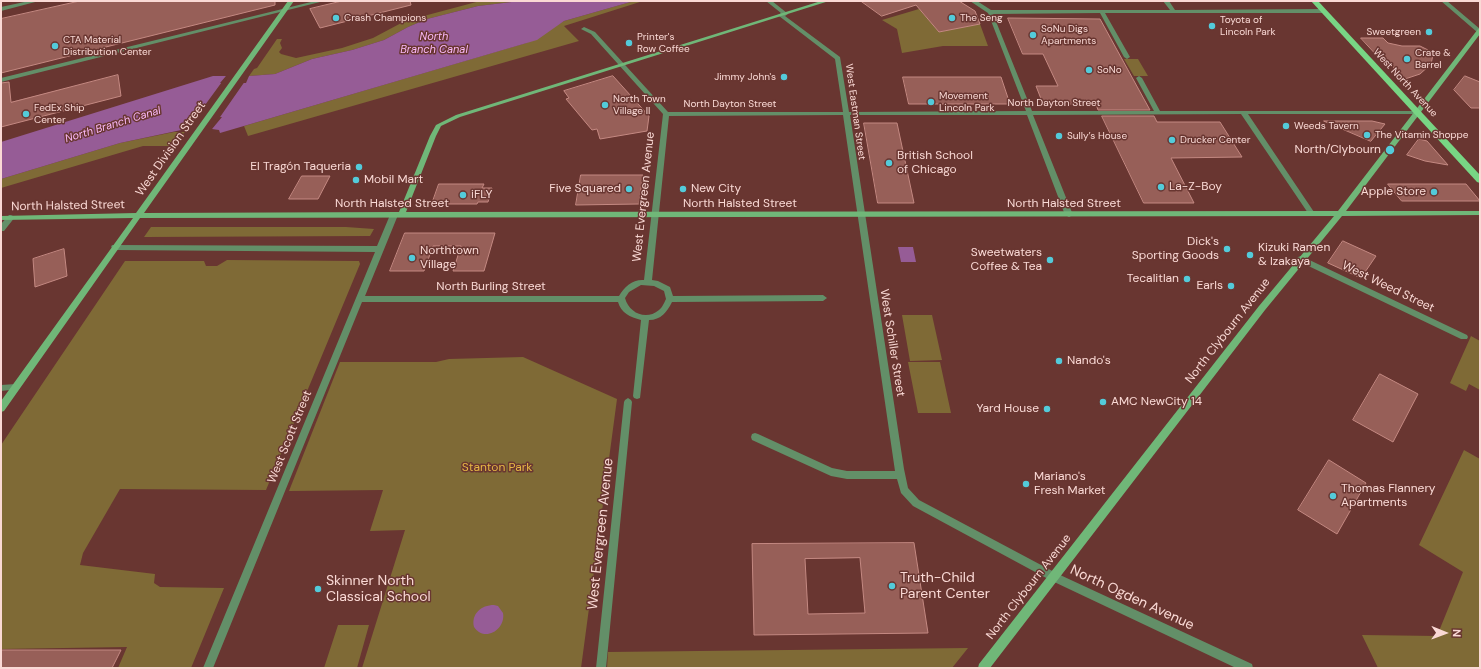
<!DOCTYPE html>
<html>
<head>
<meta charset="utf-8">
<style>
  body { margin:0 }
  #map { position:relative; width:1481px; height:669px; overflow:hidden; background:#693631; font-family:"DM Sans",sans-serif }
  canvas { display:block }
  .frame { position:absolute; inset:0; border:2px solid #fad9d5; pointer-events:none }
  .north { position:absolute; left:1425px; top:613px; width:40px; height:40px; -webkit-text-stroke:3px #693631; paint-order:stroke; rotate:91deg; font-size:11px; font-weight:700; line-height:16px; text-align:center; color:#fad9d5 }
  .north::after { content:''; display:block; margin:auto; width:14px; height:18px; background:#fad9d5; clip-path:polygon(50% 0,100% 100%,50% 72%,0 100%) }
</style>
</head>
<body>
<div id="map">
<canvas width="1481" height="669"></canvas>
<div class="frame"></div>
<div class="north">N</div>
</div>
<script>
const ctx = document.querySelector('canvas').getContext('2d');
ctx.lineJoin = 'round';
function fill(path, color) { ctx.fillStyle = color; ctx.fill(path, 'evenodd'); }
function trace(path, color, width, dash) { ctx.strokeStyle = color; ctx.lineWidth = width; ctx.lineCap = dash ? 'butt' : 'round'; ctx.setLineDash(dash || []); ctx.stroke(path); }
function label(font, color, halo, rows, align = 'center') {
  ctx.font = font + ' "DM Sans",sans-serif'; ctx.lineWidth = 3; ctx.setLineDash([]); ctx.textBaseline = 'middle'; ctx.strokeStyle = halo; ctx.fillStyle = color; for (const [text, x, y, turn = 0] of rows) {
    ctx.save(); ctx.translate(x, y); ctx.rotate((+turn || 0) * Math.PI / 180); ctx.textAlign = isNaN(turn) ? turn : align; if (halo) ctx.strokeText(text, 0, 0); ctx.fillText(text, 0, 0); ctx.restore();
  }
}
fill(new Path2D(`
  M480,1H520L478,6L427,19L408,27L384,40L352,50L312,59L275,74L249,76L254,69L257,68L277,39H282L280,43L282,48L279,52L281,54L296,58L342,48L373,38L405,21Z
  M634,1H643L564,26L579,41L248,136L244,126L526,43L564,21Z
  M919,9L939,32L980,24L988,46H943L902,53L897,29L882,20Z
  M1124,59H1138L1148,76H1134Z
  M174,132H185L172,146H143L1,188V179L120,143Z
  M151,227H346L374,229L370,236L144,237Z
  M227,260L359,261L360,264L266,490L120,489L83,553L80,565L155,574L154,583L160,587L224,588L191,668H118L127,647L1,649V445L125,261H204L206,266H217Z
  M902,315H932L942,360L910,361Z
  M1471,336L1480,341V390L1469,384L1466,391L1450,383Z
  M523,357L617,399L581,668H362L405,530L370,531L383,490L289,491L340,362H436L449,359Z
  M908,362H940L951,413H918Z
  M1464,450L1480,459V668H1378L1362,635L1437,636L1463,572L1419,545Z
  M338,625H369L357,668H324Z
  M968,648L952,668H607L608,652Z`), '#7f6a36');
fill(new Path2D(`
  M520,1H634L564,21L537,40L220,133L219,130L212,129L222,117L191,118L190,119H194L186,129L120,143L1,179V142L213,76H226L220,83H246L249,76L275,74L312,59L352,50L384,40L408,27L427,19L478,6Z
  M898,247H913L916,262H901Z
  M494,605L498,606L503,613C506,629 485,643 474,627C471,614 481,605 494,605Z`), '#965c96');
fill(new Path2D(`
  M248,74H250L211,130L210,128L216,119L196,120L186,131L227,75L228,77L225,81H243Z`), '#693631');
const building = new Path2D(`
  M80,1H275V5L1,73V19Z
  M342,1H410L411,5L320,28L310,9Z
  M861,1H959L975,11L980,24L939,32L916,5L882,16Z
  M1008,18L1100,19L1150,110H1098L1096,104H1043L1036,86H1058L1043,54H1023Z
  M1361,38H1383L1388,43L1402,46H1420L1428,50L1433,55L1431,64L1420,74L1405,79L1391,65H1386Z
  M118,75L121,96L1,127V83L9,82L11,102Z
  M613,76L649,116L647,131L600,139L597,129L592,130L566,99L569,98L564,91Z
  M1465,76L1480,82V108H1471L1454,90Z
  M903,77H1001L1010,104H909Z
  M1102,116H1154L1157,122H1220L1242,157L1171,158L1194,203H1144Z
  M1324,121H1372L1385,124L1371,141Z
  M864,123H897L914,203H878Z
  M1419,139L1427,141L1448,165L1425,161L1407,155Z
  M581,175H643L639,204L576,205Z
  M302,176H330L318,199H289Z
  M439,184H484L482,188H492L488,202H478L477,204H432Z
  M1388,184H1466L1480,201H1402Z
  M405,233H495L484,271H453L461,246H433L424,271H390Z
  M1343,241L1376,256L1361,278L1328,263Z
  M64,249L67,276L35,287L33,259Z
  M1380,374L1418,394L1393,442L1353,420Z
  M1329,460L1366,483L1337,534L1298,510Z
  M914,543L928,633L754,635L752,544ZM860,558L865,613L808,614L805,559Z
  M1,650H121L112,668H1Z`);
fill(building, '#975f58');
trace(building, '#c48982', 1);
fill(new Path2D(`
  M29,1H39L1,11V7Z
  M315,1H324L1,82V78Z
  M766,1H772L787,13L788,14L785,16L840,57L849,112L1026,111L988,13L970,1H977L991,10H1170L1163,1H1169L1175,10L1323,9L1326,11L1323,13H1105L1130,57L1127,59L1124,57L1100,13L993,14L1032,111H1154L1136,78L1139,76L1142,78L1160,111H1419L1420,112L1417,114H1248L1314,212L1315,214L1312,216H1310L1241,114L1033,115L1073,215L1069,217L1065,215L1027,115H850L904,469L908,488L919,500L1058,574L1252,664L1253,668H1236L1050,580L913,506L901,493L897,479H847L831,476L752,440L751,437L752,434L755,433L758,434L832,468L847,471H895L843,115L669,116L652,280L658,281L670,287L673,296L823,295L827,298L823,301L672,302C667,312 661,320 649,320L640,398L637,399L634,398L633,396L641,320C630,317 621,313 618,302H362L213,668H203L375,252L115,250L111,247L112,245L377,246L390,215L394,213L398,215L365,296H619C624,287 633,279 644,280L663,114L591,34L581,29L584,27L595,32L668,112H843L835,59L779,16L778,15L781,13ZM641,285L654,286L664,291L666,299C664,303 662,308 659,310C646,321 629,313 625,298L629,292Z
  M1441,1H1447L1480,29V32H1477Z
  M9,215H11L15,217L4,231H1V224Z
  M1301,256L1467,335L1468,337L1467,339H1461L1298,261L1297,259L1298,257Z
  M16,384L19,385L20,387L19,389L1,391V385Z
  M628,398L631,400L632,402L606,668H596L624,402L625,400Z`), '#638f68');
fill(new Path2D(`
  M288,1H294L144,213L399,212L430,136L436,125L456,115L821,1H829L460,117L441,126L436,136L406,212L1338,211L1478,29L1480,28V34L1346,211H1480V215L1342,216L1265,310L990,668H978L979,664L1259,306L1334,216L140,218L4,411L1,412V401L133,218L1,220V216L136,213Z`), '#70b778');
fill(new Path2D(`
  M1311,1H1318L1480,175V183L1477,182Z`), '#78d584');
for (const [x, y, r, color] of [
  [336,18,4,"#53cbda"],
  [952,18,4,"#53cbda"],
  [1212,26,4,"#53cbda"],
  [1429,32,4,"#53cbda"],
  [1033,35,4,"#53cbda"],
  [629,43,4,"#53cbda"],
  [55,46,4,"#53cbda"],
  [1407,59,4,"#53cbda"],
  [1089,70,4,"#53cbda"],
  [784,77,4,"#53cbda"],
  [931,102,4,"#53cbda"],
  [605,105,4,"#53cbda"],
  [26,114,4,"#53cbda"],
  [1286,126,4,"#53cbda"],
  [1367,135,4,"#53cbda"],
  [1059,136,4,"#53cbda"],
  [1172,140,4,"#53cbda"],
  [1390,150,5,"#53cbda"],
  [889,163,4,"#53cbda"],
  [359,167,4,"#53cbda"],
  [356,180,4,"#53cbda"],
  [1161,187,4,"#53cbda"],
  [629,189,4,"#53cbda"],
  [683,189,4,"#53cbda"],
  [1434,192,4,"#53cbda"],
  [463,195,4,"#53cbda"],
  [1227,249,4,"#53cbda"],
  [1250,255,4,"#53cbda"],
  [412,258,4,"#53cbda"],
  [1050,260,4,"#53cbda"],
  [1187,279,4,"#53cbda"],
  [1231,286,4,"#53cbda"],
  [1059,361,4,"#53cbda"],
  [1103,402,4,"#53cbda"],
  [1047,409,4,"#53cbda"],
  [1026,484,4,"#53cbda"],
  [1333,496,4,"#53cbda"],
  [892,586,4,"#53cbda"],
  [318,589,4,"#53cbda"]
]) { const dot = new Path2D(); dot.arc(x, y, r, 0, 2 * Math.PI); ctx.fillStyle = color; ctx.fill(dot); trace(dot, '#693631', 1.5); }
label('10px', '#fad9d5', '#693631', [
  ["Crash Champions",344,18],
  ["The Seng",960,18],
  ["Toyota of",1220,20],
  ["Lincoln Park",1220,32],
  ["SoNu Digs",1041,29],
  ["Apartments",1041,41],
  ["Sweetgreen",1421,32,"right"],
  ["Printer's",637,37],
  ["Row Coffee",637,49],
  ["CTA Material",63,40],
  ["Distribution Center",63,52],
  ["Crate &",1415,53],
  ["Barrel",1415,65],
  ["SoNo",1097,70],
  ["Jimmy John's",776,77,"right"],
  ["Movement",939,96],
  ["Lincoln Park",939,108],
  ["North Town",613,99],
  ["Village II",613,111],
  ["FedEx Ship",34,108],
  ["Center",34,120],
  ["Weeds Tavern",1294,126],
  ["The Vitamin Shoppe",1375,135],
  ["Sully’s House",1067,136],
  ["Drucker Center",1180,140]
], 'left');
label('10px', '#fad9d5', '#693631', [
  ["West North Avenue",1405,83,47],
  ["North Dayton Street",1054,103],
  ["North Dayton Street",730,104],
  ["West Eastman Street",855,112,82]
]);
label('italic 11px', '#fbb9fa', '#693631', [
  ["North",434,37],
  ["Branch Canal",434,50],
  ["North Branch Canal",113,125,-17]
]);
label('12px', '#fad9d5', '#693631', [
  ["West Division Street",171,149,-55],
  ["West Evergreen Avenue",644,197,-84],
  ["North Halsted Street",392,204],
  ["North Halsted Street",740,204],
  ["North Halsted Street",1064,204],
  ["North Halsted Street",68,206,-1],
  ["North Burling Street",491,287],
  ["West Weed Street",1388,287,26],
  ["North Clybourn Avenue",1228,331,-52],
  ["West Schiller Street",892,343,81],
  ["West Scott Street",290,437,-68],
  ["North Clybourn Avenue",1029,587,-52]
]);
label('12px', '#fad9d5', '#693631', [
  ["North/Clybourn",1381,150,"right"],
  ["British School",897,156],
  ["of Chicago",897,170],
  ["El Tragón Taqueria",351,167,"right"],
  ["Mobil Mart",364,180],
  ["La-Z-Boy",1169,187],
  ["Five Squared",621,189,"right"],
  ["New City",691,189],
  ["Apple Store",1426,192,"right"],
  ["iFLY",471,195],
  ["Dick's",1219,242,"right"],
  ["Sporting Goods",1219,256,"right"],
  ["Kizuki Ramen",1258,248],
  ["& Izakaya",1258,262],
  ["Northtown",420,251],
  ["Village",420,265],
  ["Sweetwaters",1042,253,"right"],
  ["Coffee & Tea",1042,267,"right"],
  ["Tecalitlan",1179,279,"right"],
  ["Earls",1223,286,"right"],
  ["Nando's",1067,361],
  ["AMC NewCity 14",1111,402],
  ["Yard House",1039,409,"right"],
  ["Mariano's",1034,477],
  ["Fresh Market",1034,491],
  ["Thomas Flannery",1341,489],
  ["Apartments",1341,503]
], 'left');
label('12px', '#e6b844', '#693631', [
  ["Stanton Park",497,468]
]);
label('14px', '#fad9d5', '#693631', [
  ["West Evergreen Avenue",601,534,-84],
  ["North Ogden Avenue",1132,598,25]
]);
label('14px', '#fad9d5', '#693631', [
  ["Truth-Child",900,578],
  ["Parent Center",900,594],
  ["Skinner North",326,581],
  ["Classical School",326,597]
], 'left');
</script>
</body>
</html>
